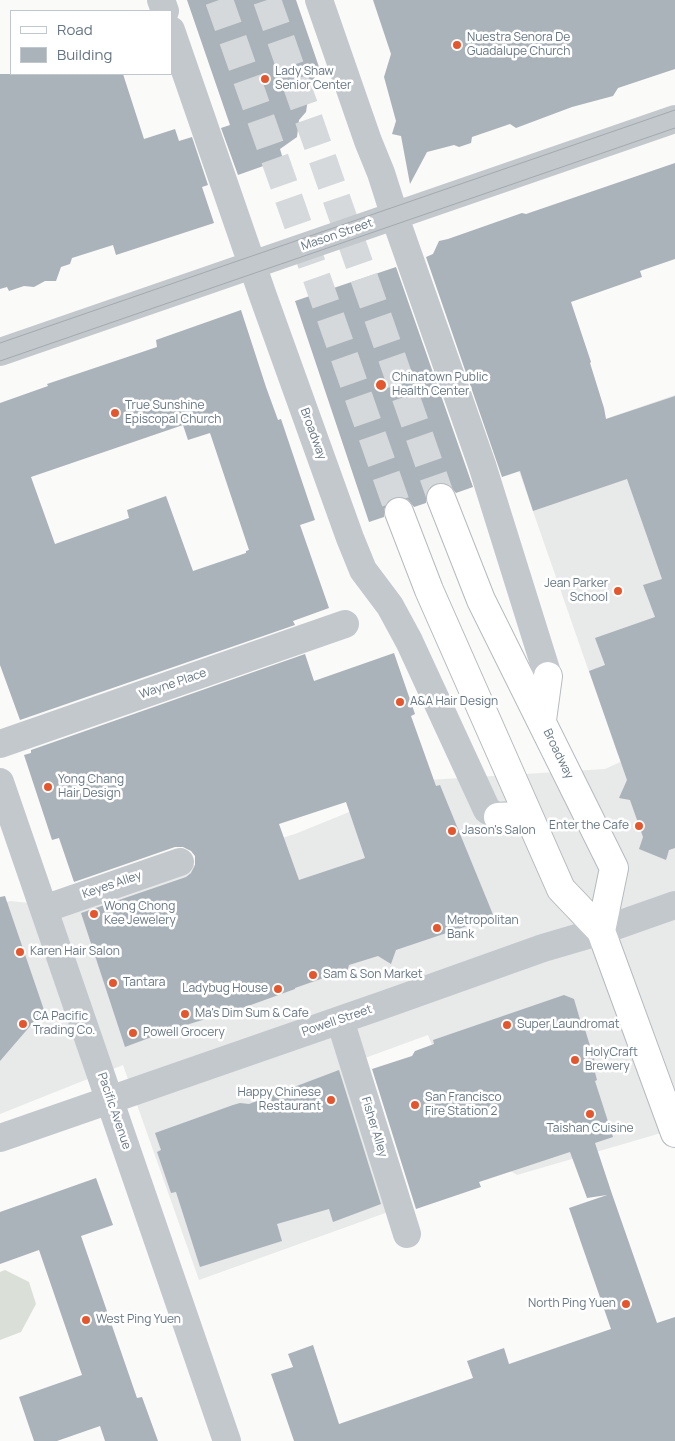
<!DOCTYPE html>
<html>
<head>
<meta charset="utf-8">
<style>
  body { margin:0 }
  #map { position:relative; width:675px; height:1441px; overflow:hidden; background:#fafaf8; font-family:Manrope,sans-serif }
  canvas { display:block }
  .legend { position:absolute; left:10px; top:10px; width:162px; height:65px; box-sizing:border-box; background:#fff; border:1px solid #c1c8cd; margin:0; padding:6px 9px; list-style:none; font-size:15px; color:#657683 }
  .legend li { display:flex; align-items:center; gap:10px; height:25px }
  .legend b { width:25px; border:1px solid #c1c8cd }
</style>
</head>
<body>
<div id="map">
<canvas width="675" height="1441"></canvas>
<ul class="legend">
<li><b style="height:6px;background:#fff"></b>Road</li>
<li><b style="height:14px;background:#aab3b9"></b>Building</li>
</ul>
</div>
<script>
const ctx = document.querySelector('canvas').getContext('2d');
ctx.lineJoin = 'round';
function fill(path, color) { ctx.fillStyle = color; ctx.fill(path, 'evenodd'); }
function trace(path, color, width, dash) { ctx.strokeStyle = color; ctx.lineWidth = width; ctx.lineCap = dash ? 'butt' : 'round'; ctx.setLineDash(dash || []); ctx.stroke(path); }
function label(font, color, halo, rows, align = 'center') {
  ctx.font = font + ' Manrope,sans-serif'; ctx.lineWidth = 5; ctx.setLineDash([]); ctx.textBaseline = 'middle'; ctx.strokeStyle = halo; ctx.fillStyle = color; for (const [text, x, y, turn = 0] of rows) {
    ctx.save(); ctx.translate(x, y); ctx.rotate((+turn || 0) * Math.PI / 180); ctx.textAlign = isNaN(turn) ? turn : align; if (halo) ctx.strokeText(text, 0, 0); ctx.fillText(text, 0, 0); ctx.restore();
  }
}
fill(new Path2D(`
  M675,395V735L618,755L512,451Z
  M675,737V1129L517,1175L471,1147L428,1035L354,1062L402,1207L199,1280L123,1065L0,1114V904L10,901L61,906L295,834L428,780L605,769Z`), '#e8e9e9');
fill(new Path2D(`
  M5,1270L29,1282L36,1304L21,1332L0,1340V1272Z`), '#dadfd7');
fill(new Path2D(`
  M187,0H296L319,67L312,70L318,88L309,92L306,112L299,120L297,137L280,149L283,159L238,175L221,128L230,125Z
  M373,0H675V69L618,88L613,96L572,107L516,128L510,124L472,137L471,143L459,147L454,145L427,152L410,184L401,136L392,134L396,121L384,77L391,54Z
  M0,74H123L144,139L175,129L179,141L192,137L208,185L202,187L214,223L116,255L113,245L72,258L70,264L61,267L56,281H45L34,287L24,286L9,291L7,287L0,289Z
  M675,163V259L640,271L642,277L571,302L591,362L590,363L604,408L606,419L675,396V848L669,850L666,860L639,849L643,837L630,800L619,798L627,780L589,671L605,665L595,638L655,617L643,585L662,579L627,479L533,511L520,471L502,477L426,257L433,254L439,241L448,239L522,213L526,214Z
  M396,267L473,487L456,493L450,486L443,483H436L429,489L426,496V503L414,507L408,500L402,497H394L387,503L384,510V517L369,522L295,301Z
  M241,310L266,387L278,420L281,419L315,520L300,525L329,608L293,621L295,625L20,720L0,665V403L48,386L47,384L157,347L156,340ZM183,425L188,440L210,433L249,550L246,551V553L193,571L166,496L127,510L129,518L55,544L31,477Z
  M394,653L415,714L411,716L436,786L440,785L494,917L396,950L391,964L378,956L349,965L347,972L337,976L332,975L295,988V989L248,1006L173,1029L125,1047L81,913L186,877L191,873L195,865V856L191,851L183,847H175L74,882L59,838L52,840L24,755L31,753V750L305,654L314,681ZM346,802L365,858L299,880L279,824Z
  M5,896L44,1010L0,1061V897Z
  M564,995L574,999L581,1023H583L595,1062L593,1065L597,1080L595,1081L613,1137L595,1143L612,1194L657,1323L675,1317V1441H294L271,1374L293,1367L288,1354L313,1345L339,1424L473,1378L467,1361L504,1348L509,1364L611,1329L569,1208L607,1195L587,1198L570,1152L479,1182L481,1187L416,1209L372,1069L412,1056L415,1051L434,1044L433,1040Z
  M339,1070L381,1204L333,1222L329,1209L277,1224L282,1241L200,1267L176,1192L171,1193L157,1152L161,1150L155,1133L233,1105L240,1103L249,1104Z
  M96,1178L113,1225L81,1236L137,1398L142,1397L158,1441H105L100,1426L57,1441H34L19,1397L82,1375L39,1250L0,1264V1212Z`), '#aab3b9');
trace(new Path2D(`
  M219,0L399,512
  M267,0L441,498`), '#d5d9db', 28, [28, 14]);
const major = new Path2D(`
  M441,498L481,600L614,868L601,931
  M399,512L429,590L561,889L601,931L675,1133
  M542,720L548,676
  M498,817L528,815`);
trace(major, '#b5babe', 30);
trace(new Path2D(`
  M161,0L165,11
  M319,0L368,141L381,173L397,223L482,465L548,676
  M171,30L263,296L350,538L363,570L390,606L409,641L487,810L498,817
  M0,352L675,119
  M0,744L345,624
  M0,782L227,1441
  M44,909L180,862
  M340,1020L407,1234
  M0,1138L386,1004L543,948L601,931L675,905`), '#c3c8cc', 28);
trace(major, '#fff', 28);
trace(new Path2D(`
  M0,343L675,110
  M0,361L675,128`), '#a2aab0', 1);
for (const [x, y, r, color] of [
  [457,45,5,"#e4572e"],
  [265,79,5,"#e4572e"],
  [381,385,6,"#e4572e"],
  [115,413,5,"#e4572e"],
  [618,591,5,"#e4572e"],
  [400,702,5,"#e4572e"],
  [48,787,5,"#e4572e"],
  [639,826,5,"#e4572e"],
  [452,831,5,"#e4572e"],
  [94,914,5,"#e4572e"],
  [437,928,5,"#e4572e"],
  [20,952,5,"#e4572e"],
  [313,975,5,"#e4572e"],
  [113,983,5,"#e4572e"],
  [278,989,5,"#e4572e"],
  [185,1014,5,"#e4572e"],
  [23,1024,5,"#e4572e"],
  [507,1025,5,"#e4572e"],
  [133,1033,5,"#e4572e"],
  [575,1060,5,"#e4572e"],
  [331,1100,5,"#e4572e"],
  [415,1105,5,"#e4572e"],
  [590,1114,5,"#e4572e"],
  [626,1304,5,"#e4572e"],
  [86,1320,5,"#e4572e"]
]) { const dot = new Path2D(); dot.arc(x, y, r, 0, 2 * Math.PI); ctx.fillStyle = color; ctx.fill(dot); trace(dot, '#fff', 2); }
label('12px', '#657683', '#fff', [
  ["Nuestra Senora De",467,38],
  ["Guadalupe Church",467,52],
  ["Lady Shaw",275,72],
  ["Senior Center",275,86],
  ["Chinatown Public",392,378],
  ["Health Center",392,392],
  ["True Sunshine",125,406],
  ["Episcopal Church",125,420],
  ["Jean Parker",608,584,"right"],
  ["School",608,598,"right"],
  ["A&A Hair Design",410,702],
  ["Yong Chang",58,780],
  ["Hair Design",58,794],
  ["Enter the Cafe",629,826,"right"],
  ["Jason's Salon",462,831],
  ["Wong Chong",104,907],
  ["Kee Jewelery",104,921],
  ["Metropolitan",447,921],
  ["Bank",447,935],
  ["Karen Hair Salon",30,952],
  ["Sam & Son Market",323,975],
  ["Tantara",123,983],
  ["Ladybug House",268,989,"right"],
  ["Ma's Dim Sum & Cafe",195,1014],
  ["CA Pacific",33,1017],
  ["Trading Co.",33,1031],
  ["Super Laundromat",517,1025],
  ["Powell Grocery",143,1033],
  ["HolyCraft",585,1053],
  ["Brewery",585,1067],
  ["Happy Chinese",321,1093,"right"],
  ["Restaurant",321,1107,"right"],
  ["San Francisco",425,1098],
  ["Fire Station 2",425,1112],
  ["Taishan Cuisine",590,1129,"center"],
  ["North Ping Yuen",616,1304,"right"],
  ["West Ping Yuen",96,1320]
], 'left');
label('12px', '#657683', '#fff', [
  ["Mason Street",337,235,-19],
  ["Broadway",313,434,70],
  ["Wayne Place",173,684,-19],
  ["Broadway",558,754,64],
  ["Keyes Alley",112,885,-19],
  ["Powell Street",337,1021,-19],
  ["Pacific Avenue",114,1111,71],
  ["Fisher Alley",374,1127,73]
]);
</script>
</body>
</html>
